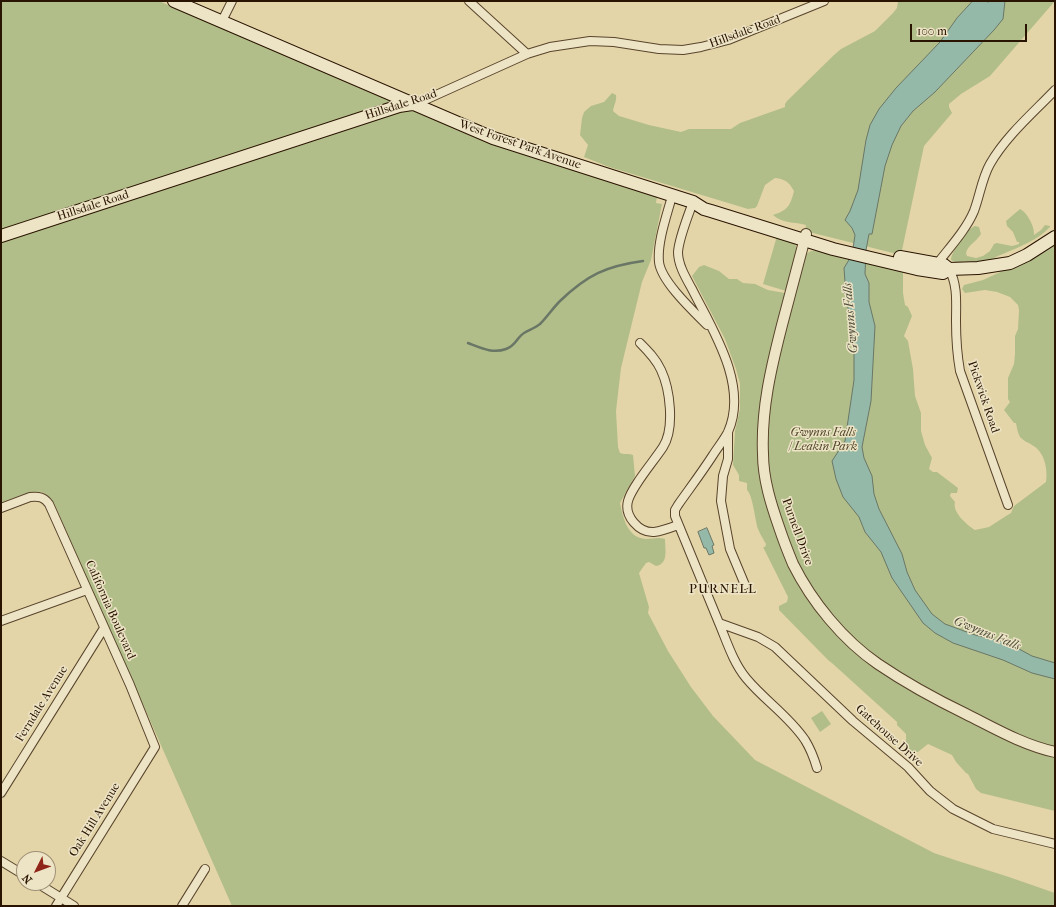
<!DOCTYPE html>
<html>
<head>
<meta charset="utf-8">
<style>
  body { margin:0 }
  #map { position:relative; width:1056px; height:907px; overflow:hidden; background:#e4d5a8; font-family:"IM FELL French Canon",serif }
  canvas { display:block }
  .frame { position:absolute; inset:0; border:2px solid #291301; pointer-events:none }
  .north { position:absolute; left:16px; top:851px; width:40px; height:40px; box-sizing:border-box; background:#ede4c6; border:1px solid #9f9077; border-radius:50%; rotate:228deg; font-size:11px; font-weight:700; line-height:16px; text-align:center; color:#291301 }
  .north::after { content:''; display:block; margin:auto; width:14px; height:18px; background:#8f2418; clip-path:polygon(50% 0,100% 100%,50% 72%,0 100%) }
  .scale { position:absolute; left:910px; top:24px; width:117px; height:18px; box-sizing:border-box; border:2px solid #291301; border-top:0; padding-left:5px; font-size:12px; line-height:14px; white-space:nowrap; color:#291301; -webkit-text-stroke:3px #ede4c6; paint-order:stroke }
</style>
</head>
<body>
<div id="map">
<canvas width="1056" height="907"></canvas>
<div class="frame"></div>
<div class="north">N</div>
<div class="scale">100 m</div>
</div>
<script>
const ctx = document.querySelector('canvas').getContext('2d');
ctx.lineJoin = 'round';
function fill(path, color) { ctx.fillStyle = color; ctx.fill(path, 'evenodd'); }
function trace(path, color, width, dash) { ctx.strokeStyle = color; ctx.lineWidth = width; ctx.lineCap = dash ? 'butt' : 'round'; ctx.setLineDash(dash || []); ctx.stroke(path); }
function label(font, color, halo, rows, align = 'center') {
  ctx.font = font + ' "IM FELL French Canon",serif'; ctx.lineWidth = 3; ctx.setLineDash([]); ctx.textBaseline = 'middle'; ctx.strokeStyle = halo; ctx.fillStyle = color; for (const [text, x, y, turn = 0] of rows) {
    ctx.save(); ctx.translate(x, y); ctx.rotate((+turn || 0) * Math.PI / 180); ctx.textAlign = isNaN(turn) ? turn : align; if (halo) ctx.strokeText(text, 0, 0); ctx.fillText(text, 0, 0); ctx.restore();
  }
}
fill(new Path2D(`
  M1,1H159L485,142L657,197L656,203L662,204L651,260L642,282L621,368L616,411L618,447L620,453C625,455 629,453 633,455L635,476L620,503C623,517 627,538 646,539C653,539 658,537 665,539C665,549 669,564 656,566L649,562L646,563L639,573L649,607L648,613L668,651L691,687L713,716L755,760L934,853L958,861L1006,876L1055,893V906H232L54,503C51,499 47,494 42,492C31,490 12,499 1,503Z
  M898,1H1055L990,76L961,94L949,104V107L952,113L924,146L901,255L805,231L806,225C795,222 781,223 773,215C788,210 790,206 794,191C789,182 785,179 775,178L765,185L757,206L755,208L748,209L609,167L584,157L588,145L580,135L582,118L584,112L591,106L604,102L612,93L616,95C617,100 614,105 613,111L619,116L649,125L681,132L689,129H731L740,123L785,107V104L787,101L834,55L841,49L875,31L893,13L897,8Z
  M1020,209C1027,212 1035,227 1034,235L1041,230L1045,225L1050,226V227C1038,240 1019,247 1003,254C997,256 991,260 985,261C976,263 966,260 957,263L951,260C951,252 967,229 975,226L979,227L981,234C976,242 968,245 966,253L967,256L976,258L983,256L990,251L994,244L997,243L1012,246L1019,244V242H1017L1013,232L1007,226L1006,221Z
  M777,236L792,241L796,246L797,250L786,291L763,284Z
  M1055,240V749L1011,734L885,666L856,642L833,618L799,569L771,489L765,442L766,406L806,254L811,251L819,250L903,271V293L905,305L908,307L912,316L904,336L908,341L913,369L915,396L921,413V431L925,445L932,458L929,469L933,472H937L958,488L957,493H951L950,496L955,502C952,512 967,525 975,530L989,527L1006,516L1011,513L1014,506L1046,482C1048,470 1045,452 1032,445C1028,442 1025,442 1021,438C1018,435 1017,428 1016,423H1014L1004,410L1010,402L1008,399V378L1014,364L1015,354V336L1018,329L1019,310L1018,305L1010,297L997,292L985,290L965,293L962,289L964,285L983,280L1022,262Z
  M704,265L719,271L729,279H737L743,283L755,284L768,290L785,293L759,437L782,546L851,646L1020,746L1031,751L1055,758V811L981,793L976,789L968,774L966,773L956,762L952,755L928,744L918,752H912L906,747V734L897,725V722L833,664L828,660L779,610V606L787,602L788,597L763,547H765L766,544C763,539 760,534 758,529C755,520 753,496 747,490V483L739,481V475L733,465L735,431L740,409V384L736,369L725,339L692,276L699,267Z
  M822,711L831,724L820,732L811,718Z`), '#b2be89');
const water = new Path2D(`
  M973,1H985L988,2L990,1H1005L1003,19L994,30L935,92L913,111L901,126L892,145L885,166L872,234H869L866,250L865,274L869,283V302L875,326L871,401L862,447L864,458L872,476L874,494L879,509L902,554L907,572L915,590L932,614L945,624L975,635L1008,643L1032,656L1055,663V679L1032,673L1003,660L953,643L935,633L923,623L892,578L881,552L865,532L859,517L843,497L836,479L832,461L845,441L854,380V330L851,315L846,303V296L843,290L845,282L844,268L852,255L855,235L852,228L845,220L850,211L858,190L866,140L870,125L879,109L896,88L940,42L957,18Z
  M707,528L714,545L712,546L714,553L709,555L706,548H704L698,532Z`);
fill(water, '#95b9a9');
trace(water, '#6a7766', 1);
trace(new Path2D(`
  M468,343C481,348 493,354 506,349C516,346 517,337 524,333C529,330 535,328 540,324C547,317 553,308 560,301C587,275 606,266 643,261`), '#6a7766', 2.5);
const minor = new Path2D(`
  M469,1L527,54
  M222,21L232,1
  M412,103L425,100L527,54L550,47L590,41L614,42L659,49L683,50L701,47L728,40L824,1
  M672,196C667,215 657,242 659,262C661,281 693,311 707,325
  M693,202C688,216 679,238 678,252C678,265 686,278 692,289C712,329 749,385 728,432C724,440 718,447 713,455C702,472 690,488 678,505L675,510V516L719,623L758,637L775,647L853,721L908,767L930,791L953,809L993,829L1055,844
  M937,264C950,247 966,230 974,211C980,195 982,178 990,164C1006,136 1033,113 1055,90
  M949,269C958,285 956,303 956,321C956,338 957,354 960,371L1008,505
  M640,343C648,351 656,359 661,370C670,389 675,428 663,447C654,461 632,486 628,501C624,516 639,533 654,532C662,531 670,528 678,525
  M728,432V459L723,476L721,501L730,549L745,585
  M1,508L30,497C39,496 44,497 49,504L130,685L155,747L56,906
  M1,621L87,590
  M719,623C727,642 733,662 746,678C764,700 789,716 805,740C810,748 814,758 817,768
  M1,793L104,628
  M1,861L24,875
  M37,883L74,906
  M182,906L205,869`);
const tertiary = new Path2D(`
  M806,234C798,264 790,295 782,325C771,368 761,410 763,454C763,479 771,504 779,527C783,539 788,552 793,564C812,602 843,640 878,664C906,683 935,699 966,714C994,728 1023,745 1055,752`);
const secondary = new Path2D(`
  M174,1L493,138L693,202L704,209L711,211L833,249L917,269L943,273L949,269L978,268L1010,263L1027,255L1055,237
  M1,236L399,106L412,104
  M900,257L944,265L949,269`);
trace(minor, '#58442b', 10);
trace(tertiary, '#58442b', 12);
trace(secondary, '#291301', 14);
trace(minor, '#ede4c6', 8);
trace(tertiary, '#ede4c6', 10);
trace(secondary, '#ede4c6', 12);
label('12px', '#291301', '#ede4c6', [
  ["Hillsdale Road",745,32,-20],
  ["Hillsdale Road",401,105,-18],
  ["West Forest Park Avenue",520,145,19],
  ["Hillsdale Road",93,206,-18],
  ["Pickwick Road",983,397,71],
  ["Purnell Drive",797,532,70],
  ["California Boulevard",110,610,66],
  ["Ferndale Avenue",42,704,-58],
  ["Gatehouse Drive",889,736,42],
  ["Oak Hill Avenue",95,820,-58]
]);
label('italic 12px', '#52462a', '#ede4c6', [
  ["Gwynns Falls",823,433],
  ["/ Leakin Park",823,447]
]);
label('italic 13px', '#4f4d3c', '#ede4c6', [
  ["Gwynns Falls",851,318,-95],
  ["Gwynns Falls",987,634,22]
]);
ctx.letterSpacing = '1px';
label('13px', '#291301', '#ede4c6', [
  ["PURNELL",723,590]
]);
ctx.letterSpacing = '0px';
</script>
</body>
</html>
